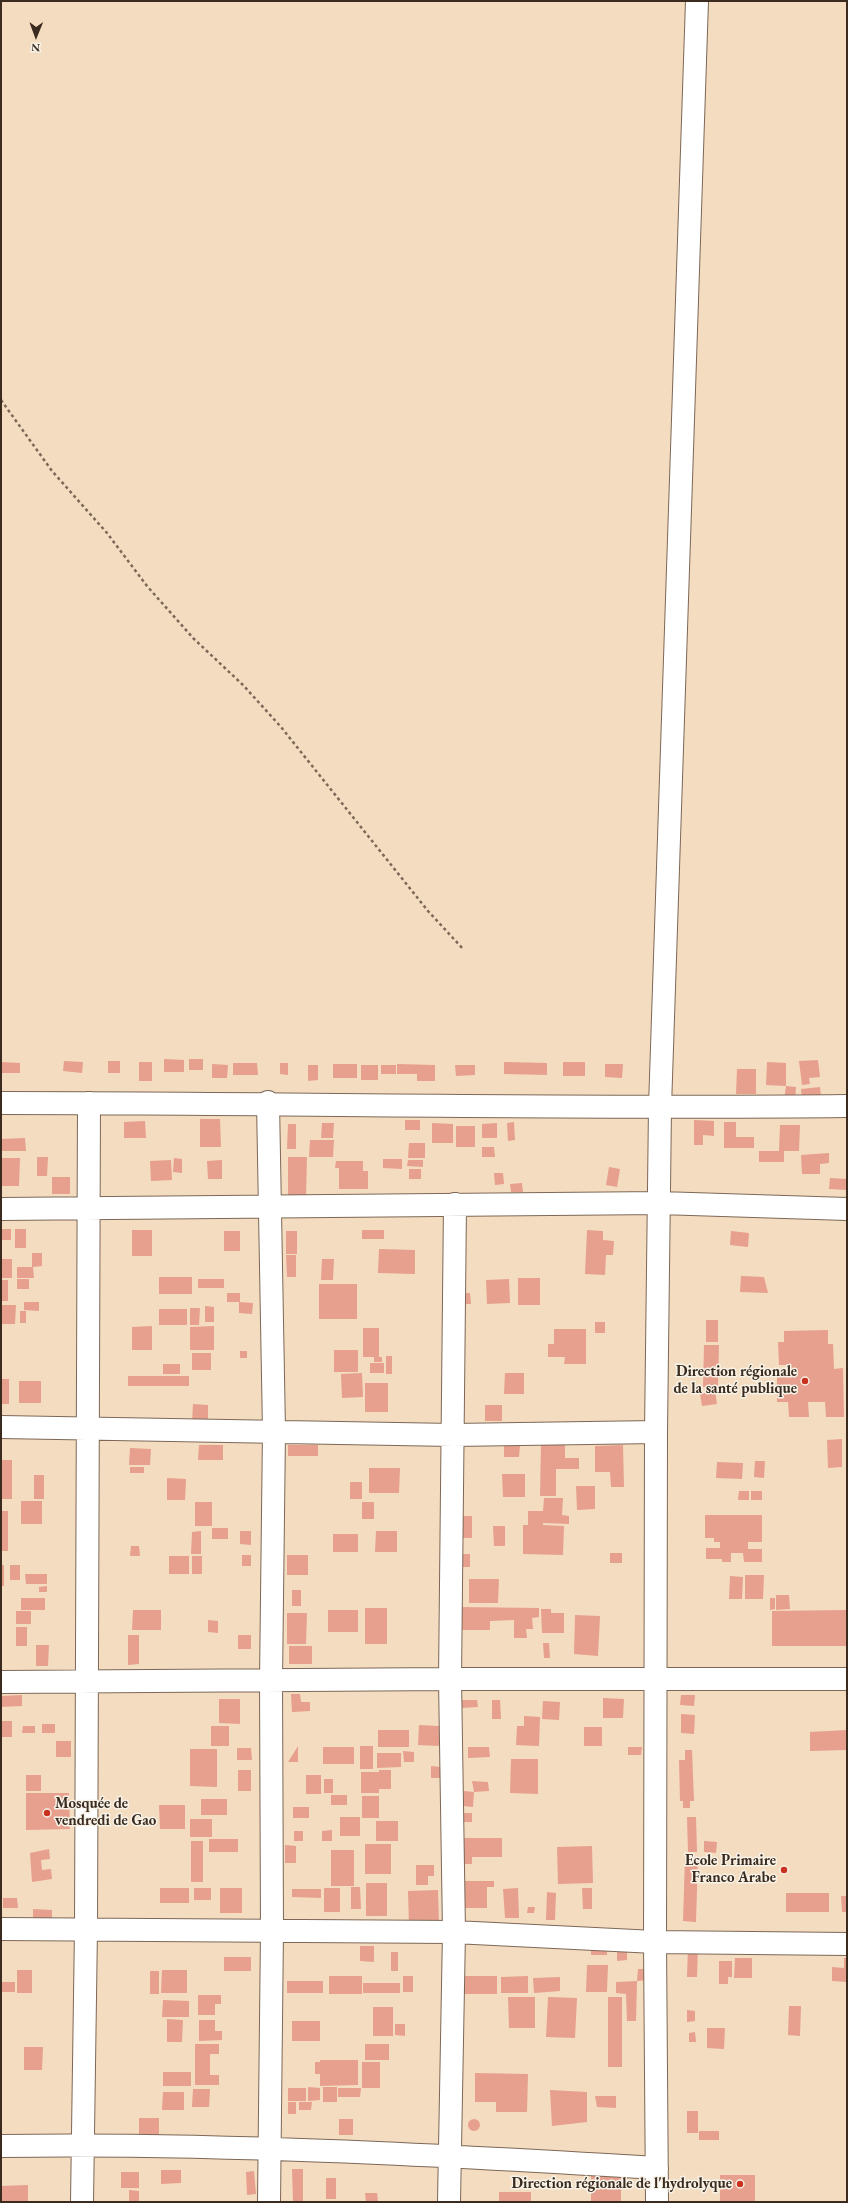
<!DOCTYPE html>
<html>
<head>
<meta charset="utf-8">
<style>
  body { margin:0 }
  #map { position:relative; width:848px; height:2203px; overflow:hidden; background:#f4dcc0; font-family:"EB Garamond",serif }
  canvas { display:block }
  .frame { position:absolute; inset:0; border:2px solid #3b2a1e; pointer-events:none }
  .north { position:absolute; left:16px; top:16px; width:40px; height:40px; -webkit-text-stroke:3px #f7f3e8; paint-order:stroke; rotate:181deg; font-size:11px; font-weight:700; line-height:16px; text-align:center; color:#3b2a1e }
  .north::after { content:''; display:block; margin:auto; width:14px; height:18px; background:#3b2a1e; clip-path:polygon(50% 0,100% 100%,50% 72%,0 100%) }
</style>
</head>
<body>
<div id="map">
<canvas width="848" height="2203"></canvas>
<div class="frame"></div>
<div class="north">N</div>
</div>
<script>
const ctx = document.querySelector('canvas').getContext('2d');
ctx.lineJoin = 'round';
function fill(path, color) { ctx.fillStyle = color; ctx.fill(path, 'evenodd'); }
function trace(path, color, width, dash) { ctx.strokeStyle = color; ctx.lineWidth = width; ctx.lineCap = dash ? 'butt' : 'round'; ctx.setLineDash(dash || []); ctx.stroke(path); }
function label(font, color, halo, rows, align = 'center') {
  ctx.font = font + ' "EB Garamond",serif'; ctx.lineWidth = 3; ctx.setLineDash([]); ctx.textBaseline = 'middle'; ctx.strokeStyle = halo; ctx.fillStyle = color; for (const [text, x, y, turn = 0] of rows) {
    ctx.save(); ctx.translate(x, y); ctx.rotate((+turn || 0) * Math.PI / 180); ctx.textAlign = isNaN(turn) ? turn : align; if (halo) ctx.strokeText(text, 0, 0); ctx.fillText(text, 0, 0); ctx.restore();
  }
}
fill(new Path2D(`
  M164,1059L184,1060V1072H164Z
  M189,1059H203V1070H189Z
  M818,1060L820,1077L809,1078L810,1084L802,1085L799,1061Z
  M64,1061L83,1062L82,1073L63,1071Z
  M108,1061H120V1073H108Z
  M1,1062L20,1063V1073H1Z
  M139,1062H152V1081H139Z
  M504,1062L547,1063V1075L504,1074Z
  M563,1062H585V1076H563Z
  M767,1062L786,1063V1086L766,1085Z
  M233,1063H257L258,1075H233Z
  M280,1063H288V1075L280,1074Z
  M212,1064L228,1065L227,1078H212Z
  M333,1064H357V1078H333Z
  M397,1064L435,1065V1081H417V1074H397Z
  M605,1064H623L622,1078L605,1077Z
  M308,1065H318V1080L308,1081Z
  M361,1065H378V1080H361Z
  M381,1065H396V1074H381Z
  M455,1065H475V1075L456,1076Z
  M737,1069H756V1094H736Z
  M786,1086L796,1087L795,1102L784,1101Z
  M820,1087L821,1096L802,1098L801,1089Z
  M200,1119H220L221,1147H200Z
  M405,1120H420V1130H405Z
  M694,1120L714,1121V1136L703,1135V1145H694Z
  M145,1121L146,1138H124V1122Z
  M514,1122L515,1140L508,1141L507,1123Z
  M724,1122H736V1137H754V1148H724Z
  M322,1123H334L333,1138H321Z
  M432,1123L453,1124V1143H432Z
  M497,1123V1138H482V1124Z
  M288,1124H296V1149H287Z
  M780,1125H800L799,1151H784V1162H759V1151H779Z
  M456,1126H475V1147H456Z
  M25,1138L26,1151H1V1139Z
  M310,1140H334L333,1157H309Z
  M409,1143H425V1158H408Z
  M482,1147H494L495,1157H482Z
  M829,1153V1163L820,1164V1174H802L801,1155Z
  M37,1157H48L47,1176H37Z
  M288,1157H307L306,1196L288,1195Z
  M1,1158H20L19,1186H1Z
  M174,1158L182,1159V1173L173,1172Z
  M383,1159H402V1169L383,1168Z
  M171,1160L172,1180L151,1181L150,1161Z
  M222,1160V1179H208L207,1161Z
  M408,1160H423V1167L407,1166Z
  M336,1161H363V1171H368V1189H339V1168H335Z
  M609,1167L620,1169L617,1187L606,1185Z
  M409,1169H421V1179H409Z
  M494,1173H503L504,1184L495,1185Z
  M52,1177H70V1194H52Z
  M830,1178L847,1179V1190L829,1189Z
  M522,1183L523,1192H511L510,1184Z
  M1,1229H11V1240H1Z
  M15,1229H26V1248H15Z
  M132,1230H152V1256H132Z
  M362,1230H384V1239H362Z
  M587,1230L603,1231V1240L614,1241L613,1255H606L605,1275L585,1274Z
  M224,1231H240V1251H224Z
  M286,1231H297V1254H286Z
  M731,1231L749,1233L748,1247L730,1245Z
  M379,1249L415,1250V1274L378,1273Z
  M32,1253H42V1266L33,1267L34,1278H17V1267H32Z
  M286,1255H296V1277H287Z
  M1,1259H12V1278H1Z
  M322,1259H334L333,1280H321Z
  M741,1276L764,1277L768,1293L740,1292Z
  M159,1277H192V1294H159Z
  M518,1278H540V1305H518Z
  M17,1279H29V1289H17Z
  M198,1279H224V1288H198Z
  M509,1279L510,1303L487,1304L486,1280Z
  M1,1280H8V1301H1Z
  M319,1284H357V1319H319Z
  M227,1293H240V1302H227Z
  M462,1293H470L471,1304H462Z
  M24,1302H39V1311L24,1310Z
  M239,1302L253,1303L252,1314L239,1313Z
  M1,1305H16L15,1324H1Z
  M205,1306L214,1307V1322H205Z
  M190,1308H200L199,1325H190Z
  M159,1309H187V1325H159Z
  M20,1311H26V1323H20Z
  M706,1320H718V1342H706Z
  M595,1322H605V1333H595Z
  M152,1326V1350H132V1327Z
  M214,1326V1350H190V1327Z
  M363,1328H379V1357H382V1362H374V1357H363Z
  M554,1329H586V1364H564L565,1357H548V1344H554Z
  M828,1330V1344H833L834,1369L843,1368L844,1417H826L825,1402H808L809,1417H789L788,1402H777V1373H790V1365H779L778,1342H784V1331Z
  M704,1345H719L718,1387H703Z
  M334,1350H358V1372H334Z
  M240,1351H247V1358H240Z
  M192,1353H211V1370H192Z
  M386,1356H392V1374H386Z
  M370,1363H384V1373H370Z
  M163,1364H180V1374H163Z
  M362,1373L363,1397L342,1398L341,1374Z
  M505,1373H524V1394H504Z
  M128,1376H189V1386H128Z
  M1,1379H9V1404H1Z
  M19,1381H41V1403H19Z
  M365,1383H388V1412H365Z
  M715,1391L717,1404L702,1406L700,1394Z
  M193,1404L208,1405V1422H192Z
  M485,1405H502V1421H485Z
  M842,1439V1467L828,1468L827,1440Z
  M504,1444L520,1445L519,1457H504Z
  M541,1444H565V1458H579V1469H556V1496H540Z
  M199,1445H223V1460H198Z
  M288,1445H318V1456H288Z
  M623,1445L624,1487H611L610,1472H595V1446Z
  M130,1448L151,1449L150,1465H129Z
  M1,1460H12V1499H1Z
  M755,1461H765L764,1478L754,1477Z
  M717,1462L743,1463L742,1479L716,1478Z
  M130,1467H144V1473H130Z
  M369,1468H400L399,1493H369Z
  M502,1474H525V1497H503Z
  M34,1475H44V1499H34Z
  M167,1478L186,1479L185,1500H167Z
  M350,1482H362V1499H350Z
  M576,1486H595V1509L577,1510Z
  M739,1491H749V1500H738Z
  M751,1491H762V1500H751Z
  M544,1498H563L562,1515L569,1516V1524L543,1523V1525L564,1526L563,1555L523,1554V1525H528V1511H543Z
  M21,1501H42V1524H21Z
  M195,1502H212V1526H195Z
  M362,1502H374V1519H362Z
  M1,1511H8V1551H1Z
  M705,1515H762V1542H748V1549H762V1562H744L743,1553H731V1562H722V1559H706V1548H720V1542H714V1538H705Z
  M461,1516H472V1538H461Z
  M493,1526H505V1546H494Z
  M212,1528H228V1539H212Z
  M201,1531V1554H191L192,1532Z
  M240,1531H251V1545L240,1544Z
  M376,1531H397V1552H375Z
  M333,1534H358V1552H333Z
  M131,1546H139L140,1556H130Z
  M610,1553H622V1563H610Z
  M461,1554H470V1567H461Z
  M242,1555H251V1566H242Z
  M287,1555H308V1575H287Z
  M169,1556H189V1574H169Z
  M192,1556H202V1574H192Z
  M1,1565H4V1586H1Z
  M10,1565H20V1580H10Z
  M25,1574H47V1584H26Z
  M745,1575H764L763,1599H745Z
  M730,1576L743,1577L742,1599H729Z
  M469,1579H499L498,1603H469Z
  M47,1586V1592H39V1587Z
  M292,1590H301V1606H292Z
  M776,1595H789L790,1609L776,1610Z
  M21,1598H45V1610H21Z
  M770,1598H775V1609L770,1610Z
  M460,1607L539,1608V1617L532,1618L533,1629H526L527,1638H514V1620L490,1621V1630H461Z
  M365,1608H387V1644H365Z
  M541,1609H551V1613H564V1633H542Z
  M133,1610H161V1630H132Z
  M328,1610H358V1632H328Z
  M847,1610V1646H772V1611Z
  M16,1611H31V1624H16Z
  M287,1613H307L306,1644H287Z
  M575,1615L600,1616L598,1656L574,1654Z
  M208,1620L218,1621V1633L208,1632Z
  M16,1627H27V1646H16Z
  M128,1635H139V1664L128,1665Z
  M238,1635H251V1649H238Z
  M543,1643H549L550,1658H544Z
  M36,1645H49L48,1666H36Z
  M289,1646H312V1664H289Z
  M291,1694H300L301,1702H310V1711L292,1712Z
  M22,1695V1706L1,1707V1696Z
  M681,1695H695L694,1706L680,1705Z
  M603,1698L624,1699L623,1718H603Z
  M219,1699H240V1724L219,1723Z
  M460,1700H477L478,1707L461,1708Z
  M492,1700H500L501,1719H492Z
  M543,1701L560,1702L559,1720L542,1719Z
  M681,1714L695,1715L694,1734L681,1733Z
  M524,1716L540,1717L539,1746L516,1745L517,1726H524Z
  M1,1721H12V1737H1Z
  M42,1724H55V1733H42Z
  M419,1725L439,1726V1746L418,1745Z
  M23,1726H35V1733H22Z
  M211,1726H229V1746H211Z
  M584,1727H602V1746H584Z
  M378,1730H409V1747H378Z
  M847,1730V1750L810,1751V1732Z
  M56,1741H71V1757H56Z
  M298,1746V1762H288L295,1751Z
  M360,1746H373V1769H360Z
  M323,1747H354V1764H323Z
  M468,1747H489L490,1757L468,1758Z
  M628,1747H642L641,1755H628Z
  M237,1748H251L252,1760H237Z
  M190,1749H217V1787L190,1786Z
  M685,1750H692L694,1801H690V1808H683V1801H680L679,1760H685Z
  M403,1751L414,1752V1762H404Z
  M377,1753H401V1767L377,1768Z
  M511,1759H538V1794L510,1793Z
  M431,1766L441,1767V1778H431Z
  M238,1770H251V1791H238Z
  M379,1770H391V1789H379V1793H361V1772H379Z
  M26,1775H41V1791H26Z
  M306,1775H321V1794H306Z
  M324,1779H333V1793H324Z
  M472,1781L488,1782L489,1791L474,1792Z
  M464,1791L474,1792L473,1807L463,1806Z
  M26,1793H69L70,1829L26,1830Z
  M331,1795H347V1805H331Z
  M362,1796H379V1818H362Z
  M201,1799H227V1815H201Z
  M159,1805H185V1829H160Z
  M293,1807H309V1818H293Z
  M464,1813H472V1822H464Z
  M340,1817H360V1836H340Z
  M687,1817H696L697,1852H688Z
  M190,1819H212V1837H190Z
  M376,1821H398V1841H376Z
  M332,1830V1841H322V1831Z
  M294,1831H303V1841H294Z
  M464,1838H502V1857H472V1864H463Z
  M209,1839H238V1852H209Z
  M191,1841H203V1882H191Z
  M704,1841L717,1842L716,1853L704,1852Z
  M365,1844H391V1874H365Z
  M285,1845L296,1846V1863H285Z
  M592,1846L593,1883L558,1884L557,1847Z
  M49,1849L50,1859L41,1860L42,1870L51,1869L52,1879L32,1882L30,1853Z
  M331,1850H354V1886H331Z
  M685,1857H698L696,1922L683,1921Z
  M416,1865H434V1876H428V1885H416Z
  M464,1881H494V1887H487V1908H464Z
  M366,1883H387V1916H366Z
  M351,1887H360L361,1909H351Z
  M160,1888H189V1903H160Z
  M194,1888H211V1900H194Z
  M220,1888H242V1913H220Z
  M324,1888H340V1912H324Z
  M518,1888L519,1918H505L503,1889Z
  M582,1888H592V1909H583Z
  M292,1889H321V1898L292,1897Z
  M438,1890L439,1925L409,1926L408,1891Z
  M547,1892L556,1893L555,1920H546Z
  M786,1893H829V1912H786Z
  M841,1896H847V1912H842Z
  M3,1898H17L18,1908H3Z
  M528,1907H535L534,1913H527Z
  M33,1909L52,1910V1922H33Z
  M360,1946H374V1962L360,1961Z
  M607,1947V1955H591V1948Z
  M688,1947H698L697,1977H687Z
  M617,1949H627V1960L617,1961Z
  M391,1952H398V1971H391Z
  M224,1957H251V1971H224Z
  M735,1958H752V1978H734Z
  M844,1958H847V1982L832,1981V1967L844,1968Z
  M719,1961H732V1977H728V1984H719Z
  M587,1965H608L607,1992H586Z
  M638,1969H648L647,1980L637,1981Z
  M17,1970H32V1993H17Z
  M162,1970H187V1993H161Z
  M150,1971H159V1994H150Z
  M329,1976H362V1994H329Z
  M403,1976H413V1992H403Z
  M460,1976H497V1994H460Z
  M528,1976V1993H501V1977Z
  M560,1977V1991L534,1993L533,1978Z
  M287,1981H323V1993H287Z
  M637,1981L636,2021H627L626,1994L616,1993V1982Z
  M1,1982H15V1992H1Z
  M363,1983H400V1993H363Z
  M198,1995H221V2004H215V2015H198Z
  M508,1997H535V2028H509Z
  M548,1997L577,1998L575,2038L546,2037Z
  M608,1997H622V2067H608Z
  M163,2000L189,2001V2017H162Z
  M789,2006H801L800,2036L788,2035Z
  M373,2007H393V2036H373Z
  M687,2010L695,2011V2021L687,2022Z
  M167,2019L183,2020L182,2042H167Z
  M199,2020H215V2031H222V2040L199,2041Z
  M292,2021H320V2041H292Z
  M395,2024H405V2036L395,2035Z
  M707,2028H725L724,2049L707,2048Z
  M695,2032L696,2042H689V2033Z
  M195,2044H219V2054H210V2075H219V2085H195Z
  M365,2044H389V2060H365Z
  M24,2047H43L42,2070H24Z
  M320,2060H358V2085L320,2086V2074H315V2062H320Z
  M362,2062H380V2088H362Z
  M163,2072H191V2086H163Z
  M475,2073L528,2074L527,2112H496V2102H475Z
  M308,2087L320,2088V2100L308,2101Z
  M323,2087H337V2102H323Z
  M288,2088H306V2101H288Z
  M338,2088H361L360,2097H338Z
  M193,2089H210L209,2107H192Z
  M550,2090L587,2092V2122L552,2126Z
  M163,2092H184V2110H162Z
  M595,2096H616V2108L597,2107Z
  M288,2102H296V2114H288Z
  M299,2102H312L311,2110H299Z
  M687,2111H698V2133H687Z
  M139,2118H159V2137H139Z
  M468 2125a6 6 0 1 1 12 0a6 6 0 1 1-12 0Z
  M339,2119H353V2135H339Z
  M699,2131H719V2140H699Z
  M292,2169H303V2202H293Z
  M161,2170H181V2183L161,2184Z
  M254,2171L256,2194L247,2195L246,2172Z
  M121,2172H139V2188H121Z
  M591,2173L621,2174V2202H591Z
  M720,2175H755V2202H720Z
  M326,2178H336V2199H326Z
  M28,2185V2202H1V2186Z
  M129,2190L139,2191V2202H129Z
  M499,2192H531V2202H499Z
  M365,2193H377L378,2202H366Z`), '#e79f8e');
const minor = new Path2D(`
  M268,1102L274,1431L271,1681L272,1930L269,2202
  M1,1103C283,1103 565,1109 847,1106
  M1,1209L660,1203L847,1209
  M1,1427L453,1435L656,1432
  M1,1682L450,1679H847
  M1,1929L454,1932L655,1942L847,1944
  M1,2146C220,2143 439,2155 657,2168
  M82,2202L86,1928L89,1103
  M449,2202L454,1932L450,1679L455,1204
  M657,2202L655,1942L656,1432L660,1107L697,1`);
trace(minor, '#7c6857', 24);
trace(new Path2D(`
  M1,400L52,471L107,533L147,586L193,638L243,685L281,727L428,911L464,950`), '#7c6857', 2.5, [3, 3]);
trace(minor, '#fff', 22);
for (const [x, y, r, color] of [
  [805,1381,4,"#c8321e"],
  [47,1813,4,"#c8321e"],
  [784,1870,4,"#c8321e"],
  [740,2184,4,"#c8321e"]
]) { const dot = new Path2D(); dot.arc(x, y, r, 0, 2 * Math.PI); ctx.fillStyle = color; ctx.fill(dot); trace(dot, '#f7f3e8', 1.5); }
label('bold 15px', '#3b2a1e', '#f7f3e8', [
  ["Direction régionale",797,1372],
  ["de la santé publique",797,1389],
  ["Mosquée de",55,1804,"left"],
  ["vendredi de Gao",55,1821,"left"],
  ["Ecole Primaire",776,1861],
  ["Franco Arabe",776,1878],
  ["Direction régionale de l'hydrolyque",732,2184]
], 'right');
</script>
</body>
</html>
